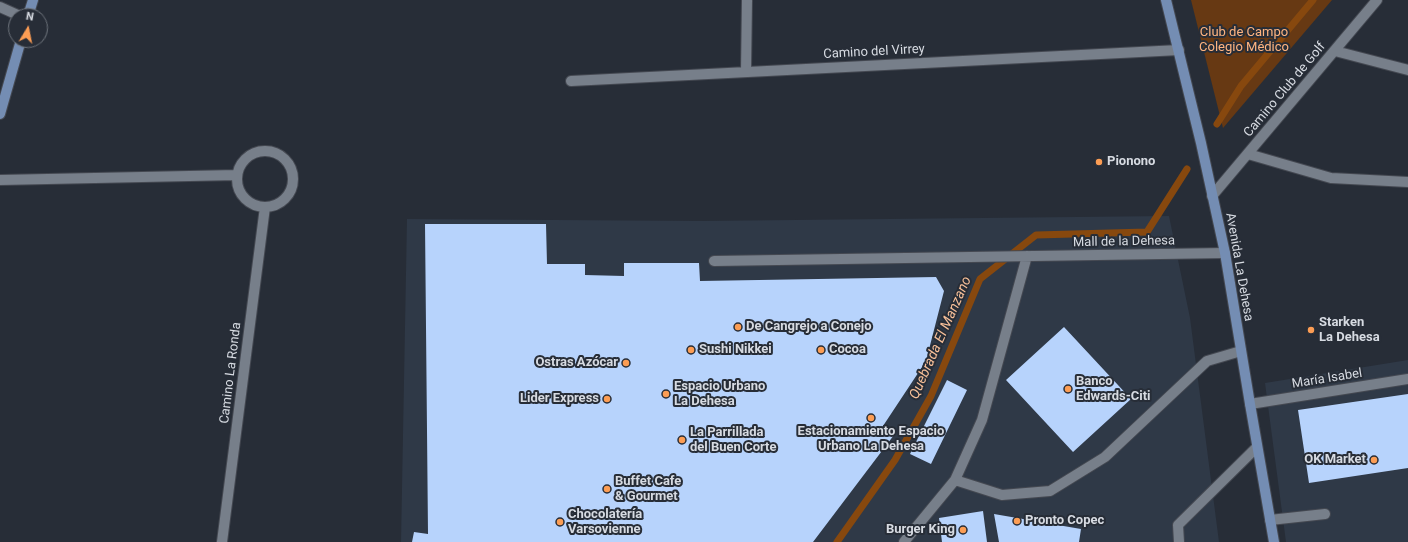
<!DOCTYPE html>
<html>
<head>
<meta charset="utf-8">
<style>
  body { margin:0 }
  #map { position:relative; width:1408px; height:542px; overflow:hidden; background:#272d37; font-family:Roboto,sans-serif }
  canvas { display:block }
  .north { position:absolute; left:8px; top:8px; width:40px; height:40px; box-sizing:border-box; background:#272d37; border:1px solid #6d737b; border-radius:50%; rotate:10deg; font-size:11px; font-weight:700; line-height:16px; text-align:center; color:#d7dbe2 }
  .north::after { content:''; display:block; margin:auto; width:14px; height:18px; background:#fc9d54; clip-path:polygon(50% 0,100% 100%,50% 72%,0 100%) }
</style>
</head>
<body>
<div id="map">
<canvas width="1408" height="542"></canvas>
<div class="north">N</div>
</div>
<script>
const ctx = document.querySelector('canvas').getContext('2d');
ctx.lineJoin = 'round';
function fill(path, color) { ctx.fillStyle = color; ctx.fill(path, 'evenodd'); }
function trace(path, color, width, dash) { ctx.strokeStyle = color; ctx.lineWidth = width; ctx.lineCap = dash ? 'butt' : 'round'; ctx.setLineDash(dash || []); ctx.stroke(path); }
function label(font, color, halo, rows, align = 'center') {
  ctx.font = font + ' Roboto,sans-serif'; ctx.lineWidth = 4; ctx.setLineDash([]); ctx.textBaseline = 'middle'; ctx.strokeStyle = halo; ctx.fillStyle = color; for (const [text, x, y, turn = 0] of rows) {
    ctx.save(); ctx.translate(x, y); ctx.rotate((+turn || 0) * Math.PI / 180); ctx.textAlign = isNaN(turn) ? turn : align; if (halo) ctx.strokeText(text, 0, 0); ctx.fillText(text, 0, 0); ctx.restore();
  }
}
fill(new Path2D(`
  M1169,216L1190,318L1219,542H401L407,219L701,221Z
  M1408,360V542H1286L1265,383Z`), '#2f3947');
fill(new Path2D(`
  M1191,0H1332L1223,128Z`), '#673913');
trace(new Path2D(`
  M1217,124L1241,86L1313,0
  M837,542L895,460L931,396L980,279L1036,235L1147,232L1187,169`), '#87480e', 7);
fill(new Path2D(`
  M425,224H546L547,264H585V275L624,276V263H699L700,281L936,277L944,291L926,361L883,426L894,435L813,542H412L414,532L428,534Z
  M1064,327L1131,399L1073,452L1006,380Z
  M947,380L967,390L931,464L910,454Z
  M1408,394V468L1309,483L1298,410Z
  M983,511L987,542H942L939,518Z
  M994,514L1081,529L1079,542H999Z`), '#b7d3fc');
const minor = new Path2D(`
  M0,7L20,16
  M1335,51L1408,70
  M746,72L747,0
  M571,81L1179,50
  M237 179a28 28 0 1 1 56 0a28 28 0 1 1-56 0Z
  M1248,154L1331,178L1408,182
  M0,180L237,175
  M1212,196L1377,0
  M714,261L1225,253
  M1250,404L1408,379
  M955,480L1002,495L1050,491L1105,457L1207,361L1241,351
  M1270,520L1325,514
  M222,542L265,207
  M904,542L955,480L982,420L1027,256
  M1179,542L1178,525L1257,447`);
const major = new Path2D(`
  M1166,0L1201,143L1225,253L1250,404L1274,542
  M28,16L33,0
  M0,114L21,40`);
trace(minor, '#444851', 12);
trace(major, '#444851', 12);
trace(minor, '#777f8a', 10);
trace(major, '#748db3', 10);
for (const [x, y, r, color] of [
  [1099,162,4,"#fc9d54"],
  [738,327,4,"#fc9d54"],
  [1311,330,4,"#fc9d54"],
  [691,350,4,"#fc9d54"],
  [821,350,4,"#fc9d54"],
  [626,363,4,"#fc9d54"],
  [1068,389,4,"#fc9d54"],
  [666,394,4,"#fc9d54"],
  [607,399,4,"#fc9d54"],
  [871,418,4,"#fc9d54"],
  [682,440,4,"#fc9d54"],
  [1374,460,4,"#fc9d54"],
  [607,489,4,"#fc9d54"],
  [1017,521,4,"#fc9d54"],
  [560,522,4,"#fc9d54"],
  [963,530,4,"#fc9d54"]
]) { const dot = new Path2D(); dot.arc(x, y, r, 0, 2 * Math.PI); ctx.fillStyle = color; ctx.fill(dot); trace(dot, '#272d37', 1.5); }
label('13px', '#feb480', '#272d37', [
  ["Club de Campo",1244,33],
  ["Colegio Médico",1244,48]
]);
label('13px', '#d7dbe2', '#272d37', [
  ["Camino del Virrey",874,52,-3],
  ["Camino Club de Golf",1285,90,-50],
  ["Mall de la Dehesa",1124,242,-1],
  ["Avenida La Dehesa",1239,267,80],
  ["Camino La Ronda",231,373,-83],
  ["María Isabel",1327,379,-9]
]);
label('bold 13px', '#d7dbe2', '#272d37', [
  ["Pionono",1107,162],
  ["Starken",1319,323],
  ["La Dehesa",1319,338],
  ["De Cangrejo a Conejo",746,327],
  ["Sushi Nikkei",699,350],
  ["Cocoa",829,350],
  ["Ostras Azócar",618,363,"right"],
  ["Banco",1076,382],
  ["Edwards-Citi",1076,397],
  ["Espacio Urbano",674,387],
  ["La Dehesa",674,402],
  ["Lider Express",599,399,"right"],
  ["Estacionamiento Espacio",871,432,"center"],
  ["Urbano La Dehesa",871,447,"center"],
  ["La Parrillada",690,433],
  ["del Buen Corte",690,448],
  ["OK Market",1366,460,"right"],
  ["Buffet Cafe",615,482],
  ["& Gourmet",615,497],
  ["Chocolatería",568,515],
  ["Varsovienne",568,530],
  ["Pronto Copec",1025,521],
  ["Burger King",955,530,"right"]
], 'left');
label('italic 14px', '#f8c099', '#272d37', [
  ["Quebrada El Manzano",941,338,-66]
]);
</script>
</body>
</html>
